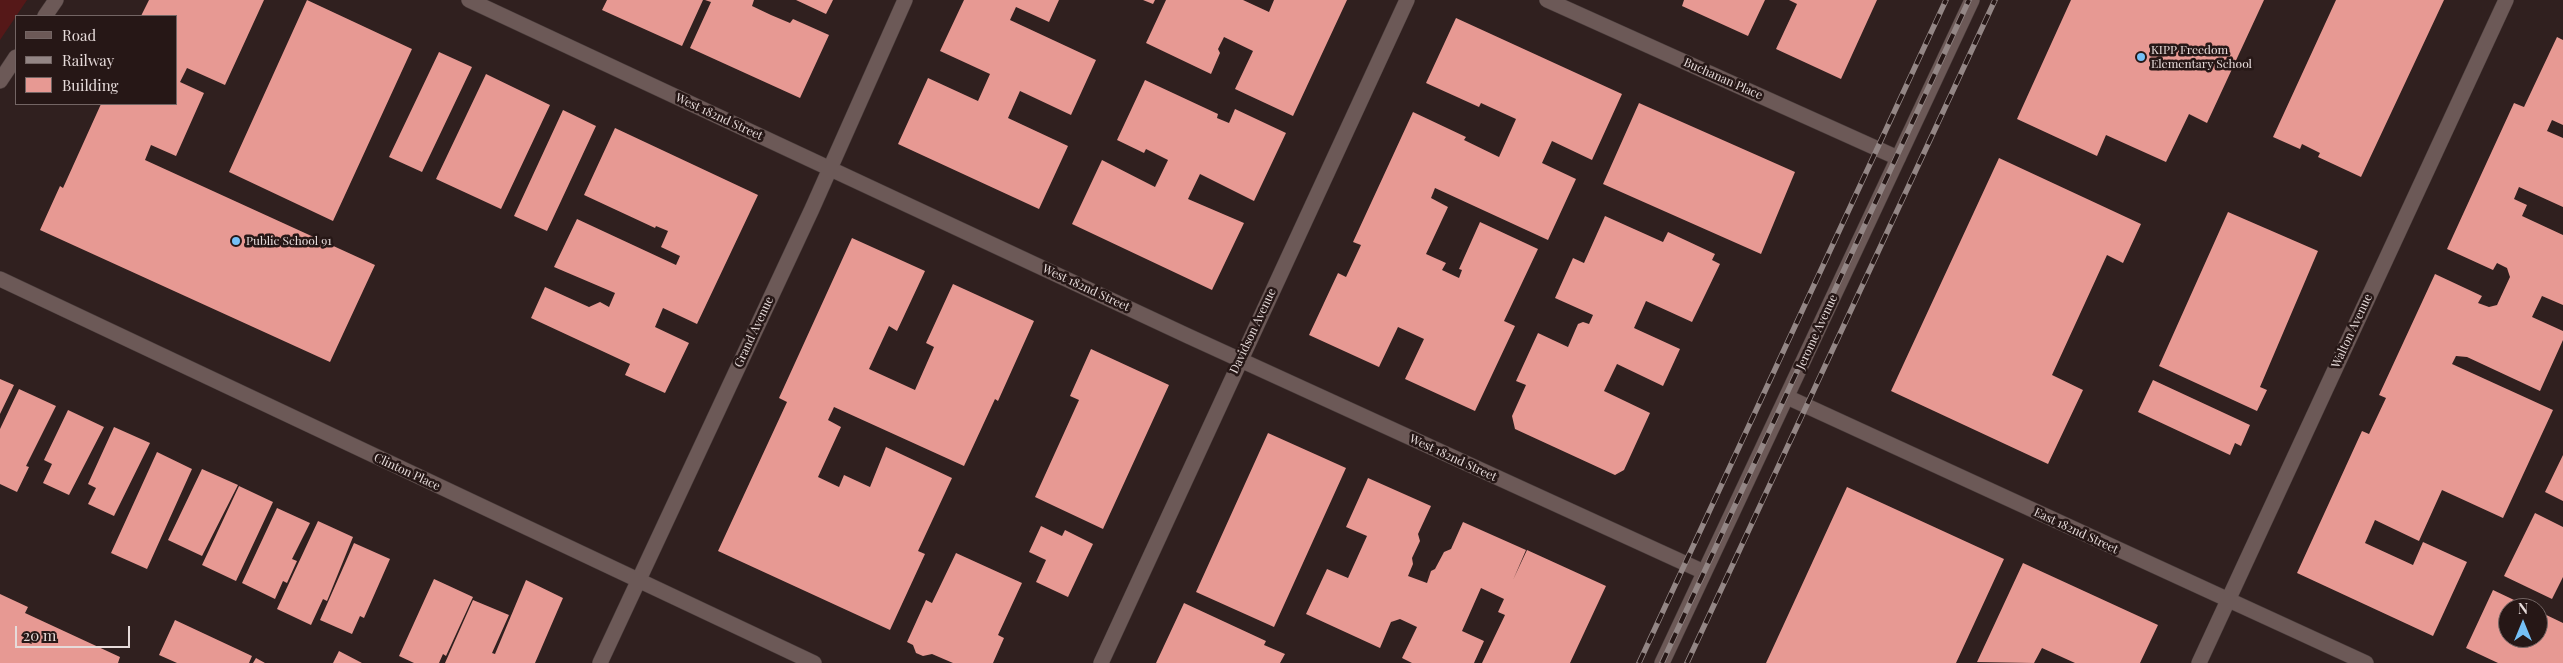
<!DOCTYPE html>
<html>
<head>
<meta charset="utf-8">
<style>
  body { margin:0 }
  #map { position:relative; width:2563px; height:663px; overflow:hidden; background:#30201f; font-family:"Playfair Display",serif }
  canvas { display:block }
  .legend { position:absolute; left:15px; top:15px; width:162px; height:90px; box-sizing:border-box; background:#261716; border:1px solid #736564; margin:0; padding:6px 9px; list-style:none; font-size:15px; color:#e6dbda }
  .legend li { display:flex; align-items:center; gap:10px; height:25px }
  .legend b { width:25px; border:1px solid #736564 }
  .north { position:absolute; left:2498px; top:598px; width:50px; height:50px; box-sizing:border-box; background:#261716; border:1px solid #736564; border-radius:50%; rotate:0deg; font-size:14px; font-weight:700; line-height:20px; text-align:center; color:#e6dbda }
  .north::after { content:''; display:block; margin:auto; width:18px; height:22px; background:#75c0f6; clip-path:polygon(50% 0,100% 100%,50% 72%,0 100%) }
  .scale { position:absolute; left:15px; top:626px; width:115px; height:22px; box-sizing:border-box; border:2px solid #e6dbda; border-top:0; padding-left:6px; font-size:15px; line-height:18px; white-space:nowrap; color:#e6dbda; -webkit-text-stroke:4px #261716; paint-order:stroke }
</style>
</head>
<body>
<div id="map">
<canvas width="2563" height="663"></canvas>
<ul class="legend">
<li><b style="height:6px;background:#6c5957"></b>Road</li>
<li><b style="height:6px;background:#938685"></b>Railway</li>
<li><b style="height:14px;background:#e79993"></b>Building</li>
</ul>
<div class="north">N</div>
<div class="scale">20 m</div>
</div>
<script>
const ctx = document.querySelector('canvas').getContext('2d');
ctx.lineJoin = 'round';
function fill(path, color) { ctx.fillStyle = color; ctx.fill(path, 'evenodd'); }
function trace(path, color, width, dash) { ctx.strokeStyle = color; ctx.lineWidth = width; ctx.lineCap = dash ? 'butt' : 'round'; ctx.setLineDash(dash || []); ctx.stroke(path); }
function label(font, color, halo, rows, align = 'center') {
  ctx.font = font + ' "Playfair Display",serif'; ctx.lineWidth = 5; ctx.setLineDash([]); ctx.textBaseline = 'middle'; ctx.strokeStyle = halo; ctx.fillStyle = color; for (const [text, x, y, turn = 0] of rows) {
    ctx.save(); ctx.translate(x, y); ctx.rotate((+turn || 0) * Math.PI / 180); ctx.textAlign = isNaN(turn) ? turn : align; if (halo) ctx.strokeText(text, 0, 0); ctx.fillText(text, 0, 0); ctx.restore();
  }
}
fill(new Path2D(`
  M0,0H27L0,40Z`), '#551818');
fill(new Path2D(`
  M149,0H264L225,85L187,68L180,82L204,93L176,156L151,145L145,160L375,265L330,362L40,230L60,186L63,188L101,104H176V16H141Z
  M307,0L412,49L333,221L229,172Z
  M607,0H703L682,46L602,10Z
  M705,0H754L752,6L771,15L790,23L793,19L829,35L800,98L690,48L711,2Z
  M796,0H833L826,14Z
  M964,0H1059L1049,22L1016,7L1010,20L1096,60L1071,115L1020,91L1008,118L1068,146L1039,209L898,144L928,78L978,101L990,74L940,51Z
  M1143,0H1155L1153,4Z
  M1166,0H1243L1269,12L1274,0H1347L1293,116L1235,89L1253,51L1224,37L1218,49L1220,53L1211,74L1146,43Z
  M1684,0H1765L1748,36L1682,6Z
  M1789,0H1877L1841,79L1776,49L1797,4Z
  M2071,0H2264L2207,123L2189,114L2166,162L2106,135L2097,156L2017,119Z
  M2336,0H2444L2361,177L2318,157L2320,153L2302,144L2300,149L2273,137Z
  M1456,18L1622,94L1592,160L1552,141L1542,163L1576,179L1548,240L1435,188L1431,198L1448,207L1426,254L1446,263L1442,270L1459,278L1462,270L1459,269L1480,222L1538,249L1504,321L1515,326L1475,411L1405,379L1424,339L1398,327L1379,367L1309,335L1338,273L1346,277L1361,245L1353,242L1413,112L1466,137L1464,140L1499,157L1516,119L1481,103L1479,107L1426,83Z
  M2557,37L2563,40V125L2552,120L2547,131L2563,138V207L2519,187L2514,199L2527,205L2522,216L2563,235V305L2542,296L2532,317L2563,331V340L2540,391L2467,357L2456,356L2452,364L2553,410L2503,518L2442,490L2419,541L2375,520L2365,543L2413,565L2423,542L2467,562L2433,636L2297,573L2362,431L2369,434L2386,398L2379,395L2435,274L2482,296L2478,303L2489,307L2497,305L2510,277L2507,268L2497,263L2493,270L2447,249L2514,103L2524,107Z
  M439,52L472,67L422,172L389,157Z
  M486,74L550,105L501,209L436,179Z
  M1145,80L1218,114L1217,118L1229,123L1235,109L1286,133L1254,201L1200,174L1188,199L1244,223L1212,290L1072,224L1102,160L1155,187L1168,160L1146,149L1144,153L1117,140Z
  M1639,103L1795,172L1761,254L1603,184Z
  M563,110L596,126L547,231L514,216Z
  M615,128L758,195L697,324L663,308L655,327L689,343L665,393L625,375L630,364L531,318L545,287L589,307L600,302L609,307L615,293L554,267L577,219L676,265L680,256L661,247L668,231L656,226L655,228L584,195Z
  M1999,158L2141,224L2123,263L2107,255L2052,375L2083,390L2048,464L1891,391Z
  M2228,212L2318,251L2260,387L2267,390L2257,411L2159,366Z
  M1605,216L1663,242L1668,232L1715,254L1712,260L1720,264L1692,322L1646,301L1634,328L1680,349L1663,386L1617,364L1604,391L1650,413L1624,470L1615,475L1515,429L1512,416L1526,385L1516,381L1538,333L1568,347L1578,324L1583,322L1589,324L1593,315L1555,298L1573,258L1584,263Z
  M852,238L925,271L897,331L889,326L869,369L915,390L934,347L926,343L953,284L1034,321L998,401L995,399L964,466L834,407L828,420L841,427L818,477L839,487L844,475L870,487L886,447L952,478L918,551L925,554L890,630L718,551L787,402L779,398Z
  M1091,349L1169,385L1103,529L1035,497L1079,400L1070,396Z
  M0,379L14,385L0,414Z
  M2153,380L2250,425L2241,446L2235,443L2230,455L2138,412Z
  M19,389L56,406L26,466L29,467L17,492L0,484V429Z
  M68,410L104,427L69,495L43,483L52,464L44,460Z
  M114,427L150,443L114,516L88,504L96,488L88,484Z
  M1268,433L1346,468L1274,627L1196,592Z
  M157,452L192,469L147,569L111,553Z
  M2563,455V501L2545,492Z
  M202,469L238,485L202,556L168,540Z
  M1368,478L1431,506L1418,534L1420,541L1412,558L1413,564L1408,576L1427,583L1431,571L1435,569L1444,552L1451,549L1463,522L1526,550L1513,580L1527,550L1606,586L1570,663H1482L1505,615L1498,612L1504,599L1481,588L1462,631L1484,641L1474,663H1412L1402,658L1417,627L1400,619L1391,622L1380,648L1306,614L1327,569L1348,578L1367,536L1346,527Z
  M239,486L273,502L236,581L202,565Z
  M1847,487L2004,559L1956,663H1766Z
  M277,508L310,523L292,559L297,561L287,583L283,581L275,599L242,583Z
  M2535,513L2563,527V577L2552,599L2504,576Z
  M318,521L353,537L327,601L323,599L311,625L277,609Z
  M1041,526L1062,536L1065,530L1093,544L1068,597L1036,582L1046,560L1029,552Z
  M354,543L390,559L364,618L360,616L352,634L320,620Z
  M956,553L1022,583L998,635L1004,638L993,663H953L932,654L923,656L916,653L913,645L907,642L926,600L932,603Z
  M2023,563L2158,625L2140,663H2075L2042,648L2034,663L1977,662Z
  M434,579L473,597L446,656L443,654L439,663H414L399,656Z
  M526,580L563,598L535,663H445L473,600L509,615L492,653L495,654Z
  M2493,590L2531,608H2508V638H2538V611L2563,623V663H2498L2466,648Z
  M0,594L28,607L25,613L120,657L118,663H0Z
  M1184,603L1266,641L1264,645L1285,654L1280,663H1156Z
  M175,620L252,656L249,663H177L159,655Z
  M339,651L362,663H333Z
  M256,658L265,663H253Z`), '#e79993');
const minor = new Path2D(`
  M469,0L1188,336L1704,572
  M1547,0L1898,158
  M45,16L56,0
  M0,81L16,57
  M0,279L814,663
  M1787,397L2366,663
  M600,663L812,209L905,0
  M1101,663L1407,0
  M2199,663L2506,0`);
const secondary = new Path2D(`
  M1662,663L1972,0`);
trace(minor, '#493c3b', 16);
trace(secondary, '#493c3b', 16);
trace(minor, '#6c5957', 15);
trace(secondary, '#6c5957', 15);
const rail = new Path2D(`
  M1639,663L1946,0
  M1662,663L1969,0
  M1687,663L1995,0`);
trace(rail, '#938685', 5.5);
trace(rail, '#261716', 4, [11]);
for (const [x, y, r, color] of [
  [2141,57,5,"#75c0f6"],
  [236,241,5,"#75c0f6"]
]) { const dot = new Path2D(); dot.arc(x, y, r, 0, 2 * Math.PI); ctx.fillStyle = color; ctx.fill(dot); trace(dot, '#261716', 2); }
label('12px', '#e6dbda', '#261716', [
  ["KIPP Freedom",2151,50],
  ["Elementary School",2151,64],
  ["Public School 91",246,241]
], 'left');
label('12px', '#e6dbda', '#261716', [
  ["Buchanan Place",1723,79,24],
  ["West 182nd Street",719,117,25],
  ["West 182nd Street",1086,288,25],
  ["Davidson Avenue",1253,331,-65],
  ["Walton Avenue",2352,331,-65],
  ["Grand Avenue",754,332,-65],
  ["Jerome Avenue",1817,332,-65],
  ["West 182nd Street",1453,458,25],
  ["Clinton Place",407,472,25],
  ["East 182nd Street",2076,531,25]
]);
</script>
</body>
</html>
